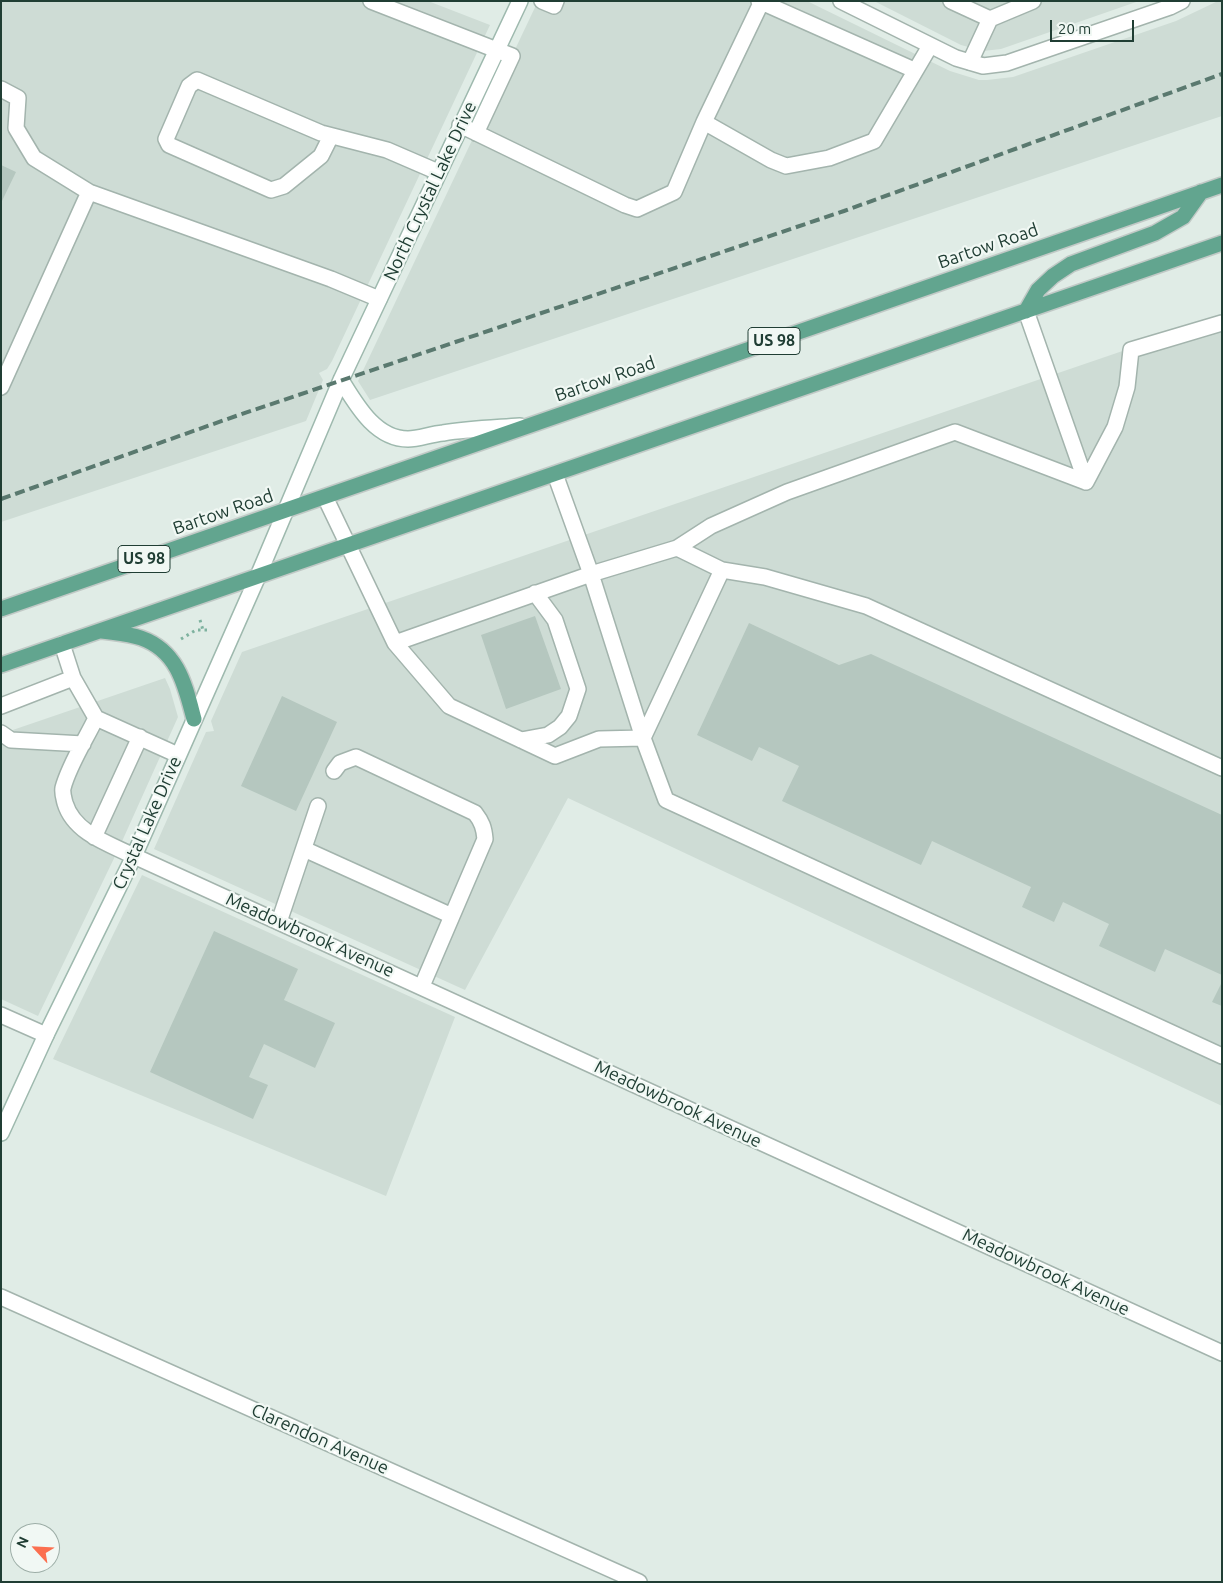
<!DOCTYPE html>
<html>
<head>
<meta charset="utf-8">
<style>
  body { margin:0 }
  #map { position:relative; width:1223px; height:1583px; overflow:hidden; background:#e0ece6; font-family:Ubuntu,sans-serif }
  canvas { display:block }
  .frame { position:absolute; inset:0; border:2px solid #203e34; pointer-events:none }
  .north { position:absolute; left:10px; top:1523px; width:50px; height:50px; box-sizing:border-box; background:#f1f8f4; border:1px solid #9daea7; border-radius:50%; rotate:295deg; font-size:14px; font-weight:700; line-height:20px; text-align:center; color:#203e34 }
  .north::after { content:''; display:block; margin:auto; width:18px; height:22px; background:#fb6f4f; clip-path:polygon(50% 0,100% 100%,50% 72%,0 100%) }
  .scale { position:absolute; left:1050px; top:20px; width:84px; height:22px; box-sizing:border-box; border:2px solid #203e34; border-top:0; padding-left:6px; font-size:15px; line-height:18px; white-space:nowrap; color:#203e34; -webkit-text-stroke:4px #f1f8f4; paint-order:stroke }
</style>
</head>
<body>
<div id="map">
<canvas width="1223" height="1583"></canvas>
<div class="frame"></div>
<div class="north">N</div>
<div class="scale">20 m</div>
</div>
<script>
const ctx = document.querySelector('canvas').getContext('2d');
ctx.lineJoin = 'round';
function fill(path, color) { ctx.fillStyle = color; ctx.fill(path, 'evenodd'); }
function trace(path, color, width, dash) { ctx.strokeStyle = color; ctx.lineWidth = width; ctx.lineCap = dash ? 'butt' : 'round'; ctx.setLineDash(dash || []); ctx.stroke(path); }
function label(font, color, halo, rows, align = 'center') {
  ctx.font = font + ' Ubuntu,sans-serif'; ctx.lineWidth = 4.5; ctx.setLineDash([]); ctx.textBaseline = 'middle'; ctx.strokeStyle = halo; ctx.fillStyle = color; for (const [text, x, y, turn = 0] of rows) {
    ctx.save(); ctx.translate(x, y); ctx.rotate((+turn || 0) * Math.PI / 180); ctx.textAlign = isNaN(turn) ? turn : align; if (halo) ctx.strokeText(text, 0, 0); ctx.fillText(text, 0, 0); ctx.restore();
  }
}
fill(new Path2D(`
  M1,1H428L490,25L332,361L327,369L319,373L323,380L306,421L1,522Z
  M538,1H807L950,71L979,80H987L1013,77L1176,21L1218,1H1222V116L370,400L358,381Z
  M874,1H1139L1001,49L983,51L961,45Z
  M1222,317V1106L568,798L465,990L154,849L206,732L214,731L211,721L242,652Z
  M165,678L170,689L178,717L119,848L38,1016L1,999V734Z
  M142,875L455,1017L386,1196L53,1059Z`), '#cedcd5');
fill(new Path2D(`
  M1,165L16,172L1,203Z
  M535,616L561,689L506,709L481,635Z
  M749,623L839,665L871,654L1222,815V975L1165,949L1155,972L1099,946L1109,924L1063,902L1054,922L1022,907L1031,887L932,841L921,865L782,801L799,766L759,747L752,761L697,735Z
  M282,696L337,722L296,811L241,786Z
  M214,931L298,969L284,1000L335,1023L315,1068L264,1044L249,1077L268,1085L253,1119L150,1072Z
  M1222,982V1006L1212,1002Z`), '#b5c7bf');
const lane = new Path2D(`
  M371,1L512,56L476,133
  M542,1L554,6L556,1
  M759,1L914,70
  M762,1L704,122L771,160L786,166L829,158L874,141L930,46
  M951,1L990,19
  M970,62L990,19L1033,1
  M1,89L18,98L16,128L34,158L89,192L1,387
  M460,125L625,205L637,209L674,192L704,122
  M331,136L321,156L284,186L271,190L169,145L166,139L189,86L197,80L321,133L387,150L438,172
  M89,192L331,279L379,299
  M1026,311L1086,482
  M555,474L591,574L643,738
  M1086,482L1115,427L1127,387L1131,350L1222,323
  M325,497L395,643L449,706L555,756L599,739L643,738L666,800L1222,1056
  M677,548L722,570L765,577L866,606L1222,768
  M395,643L591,574L677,548L711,526L787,492L955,432L1086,482
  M62,644L73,678L96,718
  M1,706L73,678
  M1,733L11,740L83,744
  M643,738L722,570
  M521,740L548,735L560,727L569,716L578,689L555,620L535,593
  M334,771L340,763L356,757L475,813C482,822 484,828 485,839L422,986
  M94,837L140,737
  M304,849L452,916
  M134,856C109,844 74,833 65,803C64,799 62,793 63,788C69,765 86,739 96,718L178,755
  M279,922L318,806`);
const street = new Path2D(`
  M841,1L956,58L983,66L1007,63L1170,7L1182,1
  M134,856L1222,1353
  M1,1015L46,1035
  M1,1297L639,1582`);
const secondary = new Path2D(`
  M341,380C356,404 375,439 408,439C419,439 431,434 443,433C468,429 494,428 520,426
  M1,1133L46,1035L134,856L258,576L341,380L520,1`);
const primary = new Path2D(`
  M1026,311L1038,290L1053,276L1071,264L1155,233L1183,217L1201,192
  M1,609L1222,185
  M102,631C115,633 129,634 141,638C178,651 185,685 194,719
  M1,665L1222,243`);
trace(lane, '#a3b4ad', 18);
trace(street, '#a3b4ad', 18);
trace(secondary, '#9eb9ae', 18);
trace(primary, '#c1c9c6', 18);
trace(new Path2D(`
  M200,620L203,630
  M181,639L196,630H207`), '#7eb29f', 3, [2.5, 4]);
trace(lane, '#fff', 15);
trace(street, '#fff', 15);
trace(secondary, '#fff', 15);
trace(primary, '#62a58f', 15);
trace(new Path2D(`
  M1,499L236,416L844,211L1222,74`), '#5a796f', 4, [10, 5]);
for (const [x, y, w] of [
  [774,341,52],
  [144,559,52]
]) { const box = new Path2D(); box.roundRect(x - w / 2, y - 13.5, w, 27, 4); ctx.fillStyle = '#f1f8f4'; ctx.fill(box); trace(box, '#203e34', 1); }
label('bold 16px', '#203e34', null, [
  ["US 98",774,341],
  ["US 98",144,559]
]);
label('18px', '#203e34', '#f1f8f4', [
  ["North Crystal Lake Drive",430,191,-65],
  ["Bartow Road",988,246,-19],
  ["Bartow Road",605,379,-19],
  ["Bartow Road",223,512,-19],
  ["Crystal Lake Drive",147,823,-66],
  ["Meadowbrook Avenue",310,935,24],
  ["Meadowbrook Avenue",678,1104,25],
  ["Meadowbrook Avenue",1046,1272,25],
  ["Clarendon Avenue",320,1439,24]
]);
</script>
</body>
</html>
